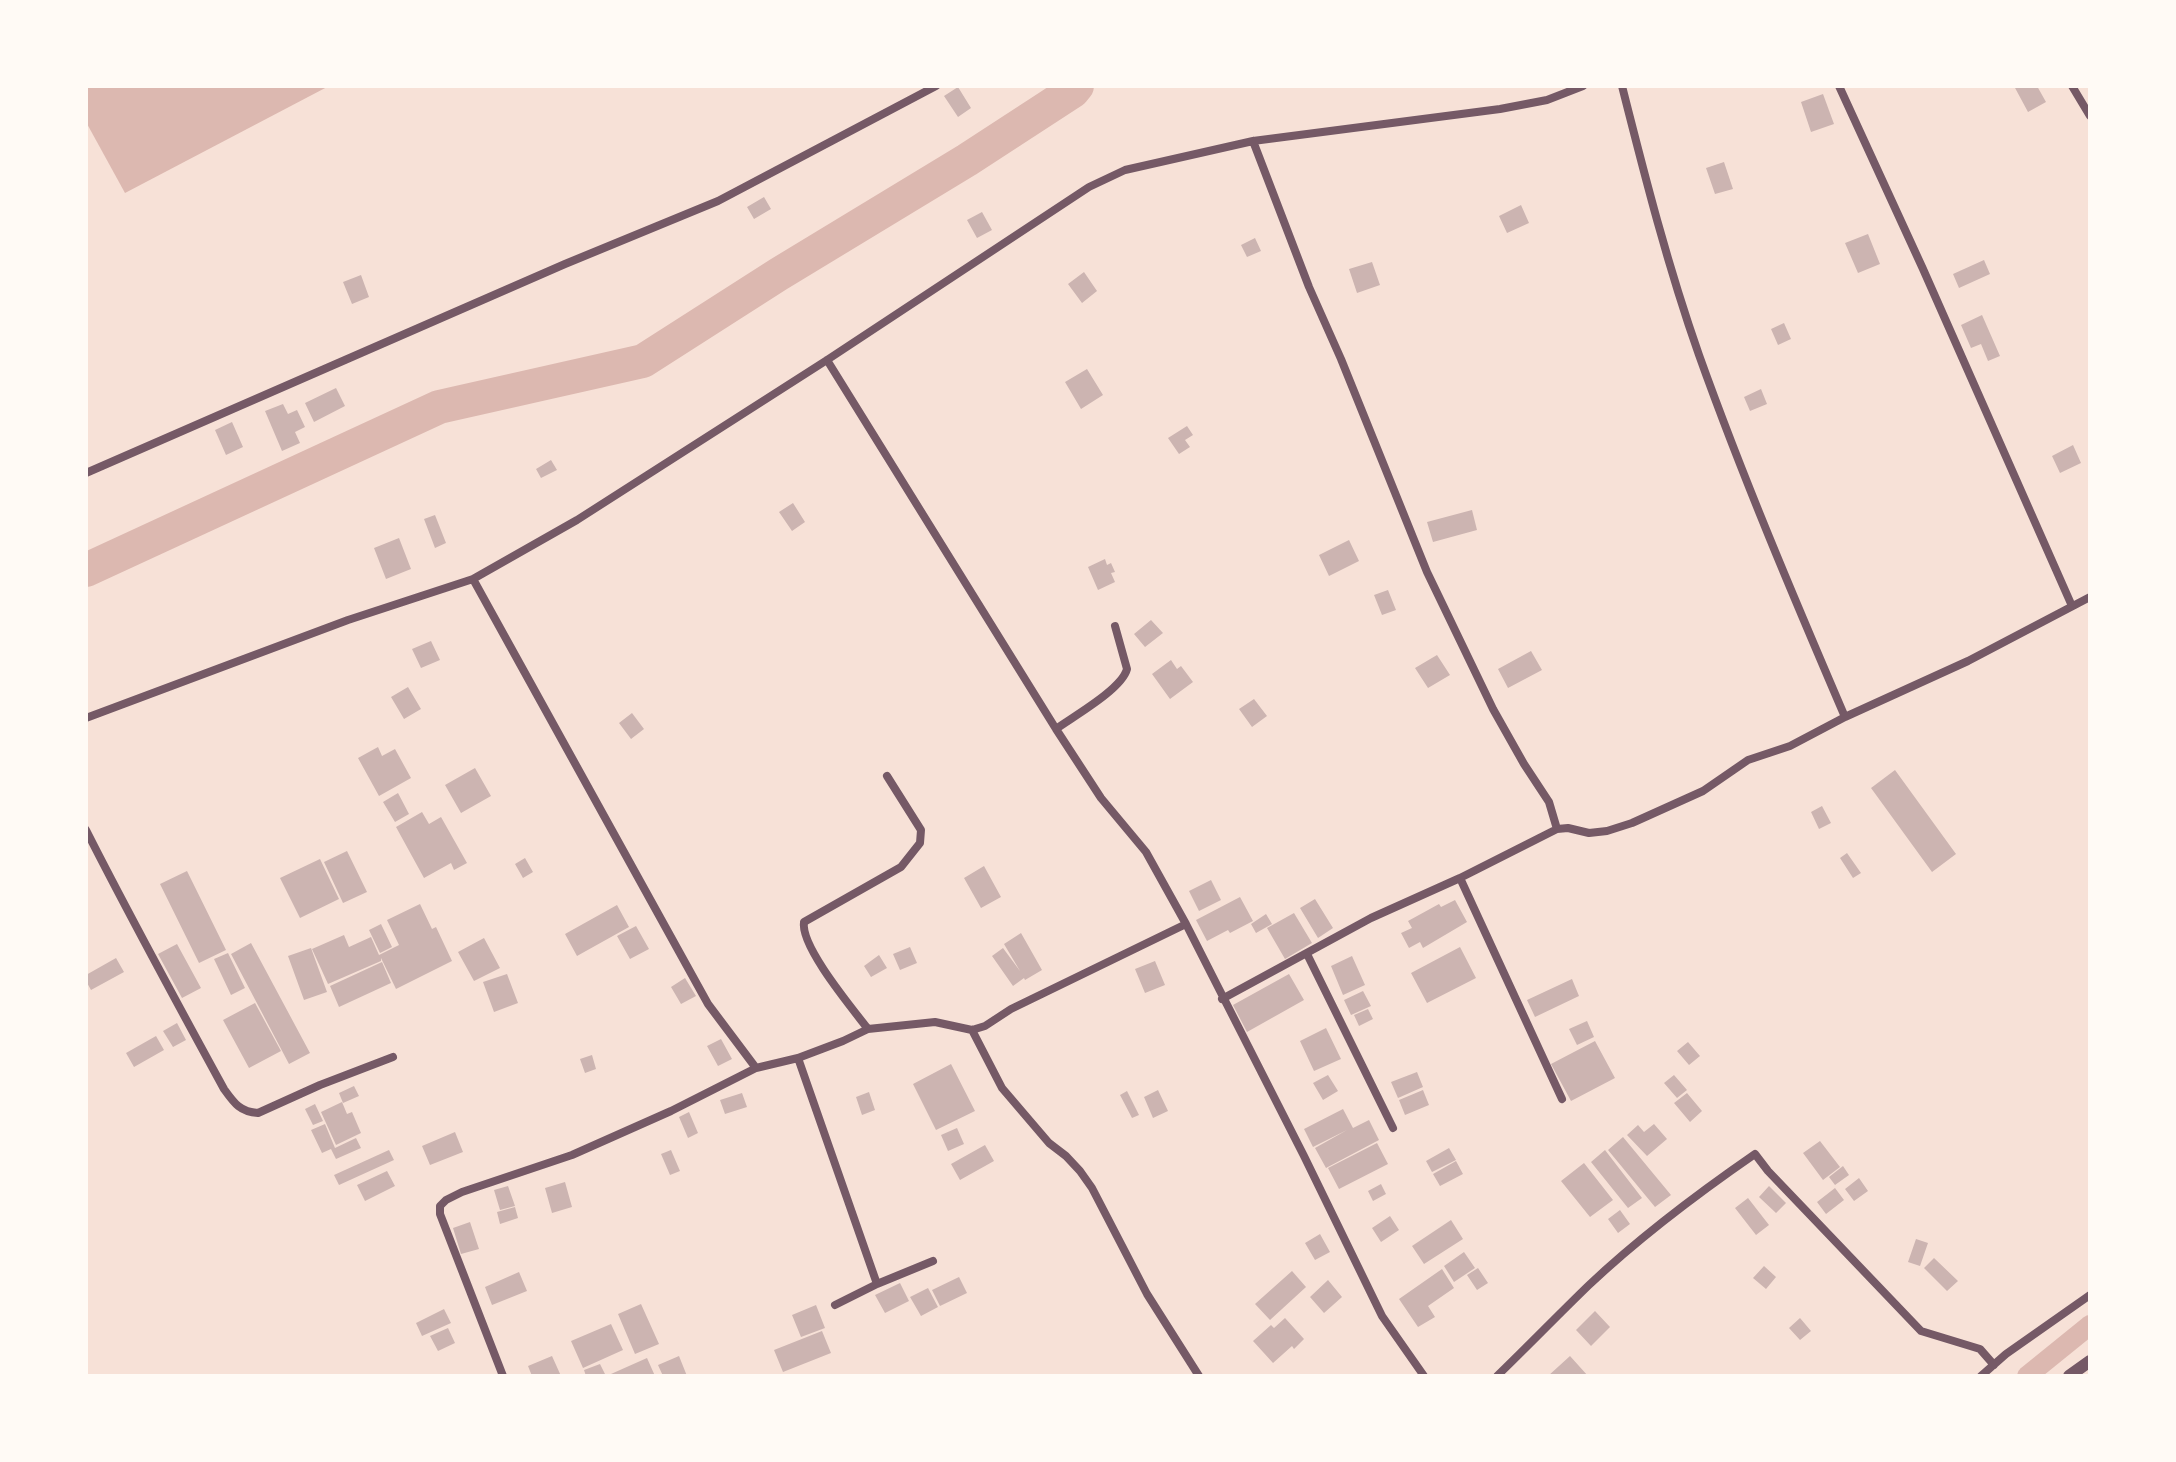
<!DOCTYPE html>
<html>
<head>
<meta charset="utf-8">
<style>
  body { margin:0 }
  #map { position:relative; width:2176px; height:1462px; overflow:hidden; background:#f7e1d7; font-family:"Fira Sans",sans-serif }
  canvas { display:block }
  .frame { position:absolute; inset:0; border:88px solid #fffaf5; pointer-events:none }
</style>
</head>
<body>
<div id="map">
<canvas width="2176" height="1462"></canvas>
<div class="frame"></div>
</div>
<script>
const ctx = document.querySelector('canvas').getContext('2d');
ctx.lineJoin = 'round';
function fill(path, color) { ctx.fillStyle = color; ctx.fill(path, 'evenodd'); }
function trace(path, color, width, dash) { ctx.strokeStyle = color; ctx.lineWidth = width; ctx.lineCap = dash ? 'butt' : 'round'; ctx.setLineDash(dash || []); ctx.stroke(path); }
fill(new Path2D(`
  M86,86H329L125,193L86,122Z`), '#dcb8b0');
trace(new Path2D(`
  M2027,1376L2090,1325`), '#dcb8b0', 20);
trace(new Path2D(`
  M86,570L439,407L643,361L779,274L967,160L1073,91L1077,86`), '#dcb8b0', 34);
fill(new Path2D(`
  M2014,86H2037L2046,102L2028,112Z
  M958,87L971,108L958,117L944,96Z
  M1823,94L1834,124L1811,132L1801,102Z
  M1724,162L1733,189L1715,194L1706,168Z
  M764,197L771,209L754,219L747,207Z
  M1521,205L1529,223L1507,233L1499,216Z
  M982,212L992,230L977,238L967,220Z
  M1868,234L1880,264L1858,273L1845,243Z
  M1255,238L1261,251L1247,257L1241,245Z
  M1984,260L1990,274L1959,288L1953,274Z
  M1372,262L1380,285L1357,293L1349,269Z
  M1084,272L1097,291L1082,303L1068,284Z
  M361,275L369,297L352,304L343,282Z
  M1982,315L2000,356L1988,361L1981,344L1971,348L1961,325Z
  M1784,323L1791,339L1778,345L1771,329Z
  M1087,369L1103,395L1081,409L1065,382Z
  M336,388L345,406L314,422L305,403Z
  M1761,389L1767,404L1750,411L1744,397Z
  M283,404L288,414L297,410L305,427L295,432L300,443L282,451L265,411Z
  M232,422L243,447L226,455L215,430Z
  M1187,426L1193,435L1185,440L1190,447L1179,454L1168,438Z
  M2073,445L2081,463L2060,473L2052,456Z
  M551,460L557,470L541,478L536,469Z
  M793,503L805,522L792,531L779,512Z
  M1472,510L1477,530L1433,542L1427,522Z
  M435,515L446,543L435,548L424,519Z
  M399,538L411,569L386,579L374,548Z
  M1349,540L1359,561L1329,576L1319,555Z
  M1105,559L1107,565L1111,563L1115,572L1111,573L1115,582L1098,590L1088,567Z
  M1388,590L1396,610L1382,615L1374,595Z
  M1151,620L1163,633L1145,647L1134,634Z
  M431,641L440,660L421,668L412,649Z
  M1531,651L1542,670L1508,688L1498,669Z
  M1437,655L1450,675L1428,688L1415,668Z
  M1171,660L1177,669L1181,666L1193,682L1170,699L1152,674Z
  M408,687L421,709L404,719L391,697Z
  M1254,699L1267,716L1252,727L1239,709Z
  M632,713L644,729L631,739L619,723Z
  M378,747L382,756L395,749L411,778L379,796L358,758Z
  M475,768L491,796L461,813L445,785Z
  M1895,770L1956,854L1932,872L1871,788Z
  M398,793L409,814L395,822L383,802Z
  M1822,806L1831,823L1819,829L1811,812Z
  M422,812L429,824L441,817L467,863L454,870L451,863L424,878L396,827Z
  M347,851L367,892L343,903L324,862Z
  M1847,853L1861,873L1853,878L1840,858Z
  M525,858L533,872L523,878L515,864Z
  M320,859L339,899L300,918L280,878Z
  M984,866L1001,897L981,908L964,878Z
  M187,871L226,950L199,963L160,884Z
  M1211,880L1221,900L1199,911L1189,891Z
  M1240,897L1253,921L1230,933L1228,930L1207,941L1196,920Z
  M1315,899L1333,928L1318,938L1300,908Z
  M1455,900L1467,922L1423,948L1420,942L1409,948L1401,933L1412,928L1408,921L1439,904L1441,907Z
  M420,904L432,929L436,927L452,961L396,989L381,958V961L328,984L312,949L344,935L349,947L371,937L379,955L399,945L387,920Z
  M617,905L629,927L577,956L565,934Z
  M1294,913L1312,943L1285,959L1267,928Z
  M1266,914L1272,924L1256,933L1251,924Z
  M381,924L392,947L380,953L369,930Z
  M636,926L649,949L630,959L617,936Z
  M1021,933L1042,970L1025,980L1024,978L1013,986L992,956L1003,948L1020,971L1004,944Z
  M484,938L500,968L474,981L458,952Z
  M251,943L310,1053L289,1064L231,954Z
  M177,944L201,988L182,998L158,954Z
  M910,947L917,963L900,970L893,954Z
  M1460,947L1476,978L1427,1003L1411,973Z
  M311,948L327,992L304,1000L288,956Z
  M228,953L245,988L231,995L214,959Z
  M879,955L887,968L871,977L864,966Z
  M1352,956L1365,985L1343,995L1331,966Z
  M116,958L124,972L91,990L86,981V975Z
  M1155,961L1165,985L1145,993L1135,969Z
  M382,962L391,983L339,1007L330,986Z
  M507,974L518,1003L494,1012L483,982Z
  M1289,974L1304,1000L1247,1032L1233,1005Z
  M685,978L696,996L681,1004L671,987Z
  M1572,979L1579,996L1535,1017L1527,1000Z
  M1363,991L1371,1006L1351,1015L1344,1000Z
  M255,1003L281,1051L249,1068L223,1020Z
  M1368,1009L1373,1019L1359,1026L1354,1015Z
  M1587,1021L1594,1037L1577,1045L1569,1029Z
  M177,1023L186,1040L173,1047L163,1031Z
  M1326,1028L1341,1059L1314,1071L1300,1041Z
  M156,1036L164,1050L134,1067L126,1053Z
  M721,1039L732,1059L718,1066L707,1046Z
  M1595,1041L1615,1078L1571,1101L1551,1064Z
  M1688,1042L1700,1056L1689,1065L1677,1051Z
  M592,1055L596,1069L585,1073L580,1059Z
  M951,1064L975,1111L936,1130L913,1084Z
  M1417,1072L1423,1087L1398,1098L1391,1082Z
  M1328,1075L1338,1091L1323,1100L1313,1083Z
  M1674,1075L1687,1090L1677,1098L1664,1083Z
  M354,1086L359,1096L343,1103L339,1093Z
  M1158,1090L1168,1111L1153,1118L1144,1097Z
  M1423,1090L1429,1105L1405,1115L1399,1100Z
  M1127,1091L1139,1115L1132,1118L1120,1095Z
  M869,1092L875,1110L862,1115L856,1097Z
  M742,1093L747,1107L725,1114L720,1100Z
  M1687,1093L1702,1111L1690,1122L1674,1103Z
  M342,1102L347,1114L352,1112L361,1133L336,1145L321,1112Z
  M315,1104L323,1121L313,1125L305,1109Z
  M1343,1109L1353,1128L1369,1120L1379,1140L1326,1168L1315,1148L1347,1130L1313,1147L1304,1129Z
  M689,1112L698,1133L688,1138L679,1117Z
  M325,1124L335,1148L356,1138L361,1148L336,1159L331,1149L322,1153L311,1130Z
  M1654,1124L1667,1139L1647,1156L1627,1135L1638,1125L1644,1132Z
  M957,1128L964,1144L948,1151L941,1135Z
  M455,1132L463,1152L430,1165L422,1146Z
  M1623,1137L1671,1195L1655,1207L1608,1150Z
  M1820,1141L1840,1167L1823,1180L1803,1153Z
  M1377,1143L1388,1164L1339,1189L1328,1168Z
  M985,1145L994,1161L960,1180L951,1164Z
  M1449,1148L1456,1160L1432,1172L1426,1161Z
  M389,1150L394,1160L339,1185L334,1175Z
  M671,1150L680,1171L670,1175L661,1154Z
  M1605,1150L1642,1198L1628,1208L1591,1162Z
  M1456,1161L1463,1174L1440,1186L1433,1174Z
  M1584,1163L1613,1200L1590,1217L1561,1181Z
  M1843,1166L1849,1175L1835,1185L1829,1177Z
  M387,1171L395,1186L365,1201L357,1185Z
  M1859,1178L1868,1191L1854,1201L1845,1189Z
  M565,1182L572,1207L552,1213L545,1188Z
  M1381,1184L1386,1194L1373,1201L1368,1191Z
  M508,1186L515,1206L500,1210L494,1190Z
  M1769,1186L1786,1203L1776,1213L1759,1197Z
  M1835,1188L1844,1200L1826,1214L1817,1202Z
  M1748,1198L1769,1225L1756,1235L1735,1208Z
  M515,1207L518,1218L500,1224L497,1212Z
  M1620,1210L1630,1224L1618,1233L1608,1219Z
  M1390,1216L1399,1230L1381,1242L1372,1228Z
  M1451,1220L1463,1239L1424,1264L1412,1246Z
  M470,1222L479,1249L461,1254L453,1228Z
  M1320,1234L1330,1252L1315,1260L1305,1243Z
  M1916,1239L1928,1243L1920,1266L1908,1262Z
  M1464,1252L1475,1268L1454,1282L1444,1266Z
  M1934,1258L1958,1281L1947,1291L1924,1268Z
  M1764,1266L1776,1277L1766,1289L1753,1278Z
  M1478,1268L1488,1283L1477,1290L1467,1275Z
  M1442,1269L1454,1288L1428,1306L1435,1317L1418,1327L1399,1299Z
  M1292,1271L1306,1287L1270,1320L1255,1304Z
  M519,1272L527,1291L492,1305L485,1287Z
  M959,1277L967,1293L940,1306L932,1290Z
  M1328,1280L1342,1297L1324,1313L1310,1297Z
  M900,1283L909,1301L885,1313L875,1295Z
  M928,1288L938,1307L921,1316L910,1297Z
  M641,1304L659,1344L635,1354L618,1314Z
  M816,1305L825,1328L801,1337L792,1315Z
  M444,1309L451,1323L422,1336L416,1323Z
  M1595,1311L1610,1327L1591,1346L1576,1330Z
  M1285,1318L1304,1339L1294,1349L1292,1346L1273,1363L1253,1341L1271,1325L1274,1328Z
  M1800,1318L1811,1331L1800,1340L1789,1328Z
  M611,1324L623,1350L583,1368L571,1341Z
  M448,1328L455,1343L438,1351L430,1336Z
  M822,1331L831,1353L783,1372L774,1350Z
  M552,1356L561,1376H532L528,1366Z
  M679,1356L687,1376H663L658,1365Z
  M1570,1356L1588,1376H1548Z
  M647,1358L655,1376H612L611,1374Z
  M600,1364L606,1376H586L584,1370Z`), '#ccb4b1');
trace(new Path2D(`
  M1622,86C1645,177 1668,267 1699,355C1743,478 1794,598 1845,717
  M1839,86L1923,269L2072,606
  M2072,86L2090,116
  M1253,141L1309,287L1341,359L1427,572L1493,709L1524,764L1549,802L1557,829
  M827,360L1056,729L1101,798L1146,852L1186,924L1304,1156L1382,1316L1424,1376
  M86,473L565,264L718,201L936,86
  M473,579L708,1004L756,1068
  M86,718L348,620L473,579L577,520L827,360L1089,187L1125,170L1253,141L1500,109L1547,100L1583,86
  M1056,729C1074,716 1122,689 1127,669L1115,626
  M86,830C130,917 177,1003 224,1089C234,1103 240,1112 258,1113L320,1085L393,1057
  M1460,878L1562,1099
  M1307,954L1393,1128
  M1222,999L1371,918L1460,878L1557,829L1568,828L1589,833L1607,831L1632,823L1703,791L1748,760L1790,746L1845,717L1968,661L2090,597
  M868,1029C852,1008 800,946 804,922L901,867L920,843L921,830L887,776
  M972,1030L1002,1088L1049,1143L1066,1156L1080,1171L1092,1188L1147,1294L1199,1376
  M798,1058L877,1284
  M835,1305L877,1284L933,1261
  M503,1376L440,1214V1206L446,1200L462,1192L572,1155L671,1111L756,1068L798,1058L843,1041L868,1029L935,1022L972,1030L985,1026L1011,1009L1186,924
  M1497,1376C1528,1346 1558,1315 1589,1285C1641,1236 1697,1194 1755,1154L1768,1171L1921,1331L1980,1349L1994,1365
  M1981,1376L2006,1354L2090,1295`), '#755966', 8);
trace(new Path2D(`
  M2069,1376L2090,1361`), '#755966', 12);
</script>
</body>
</html>
